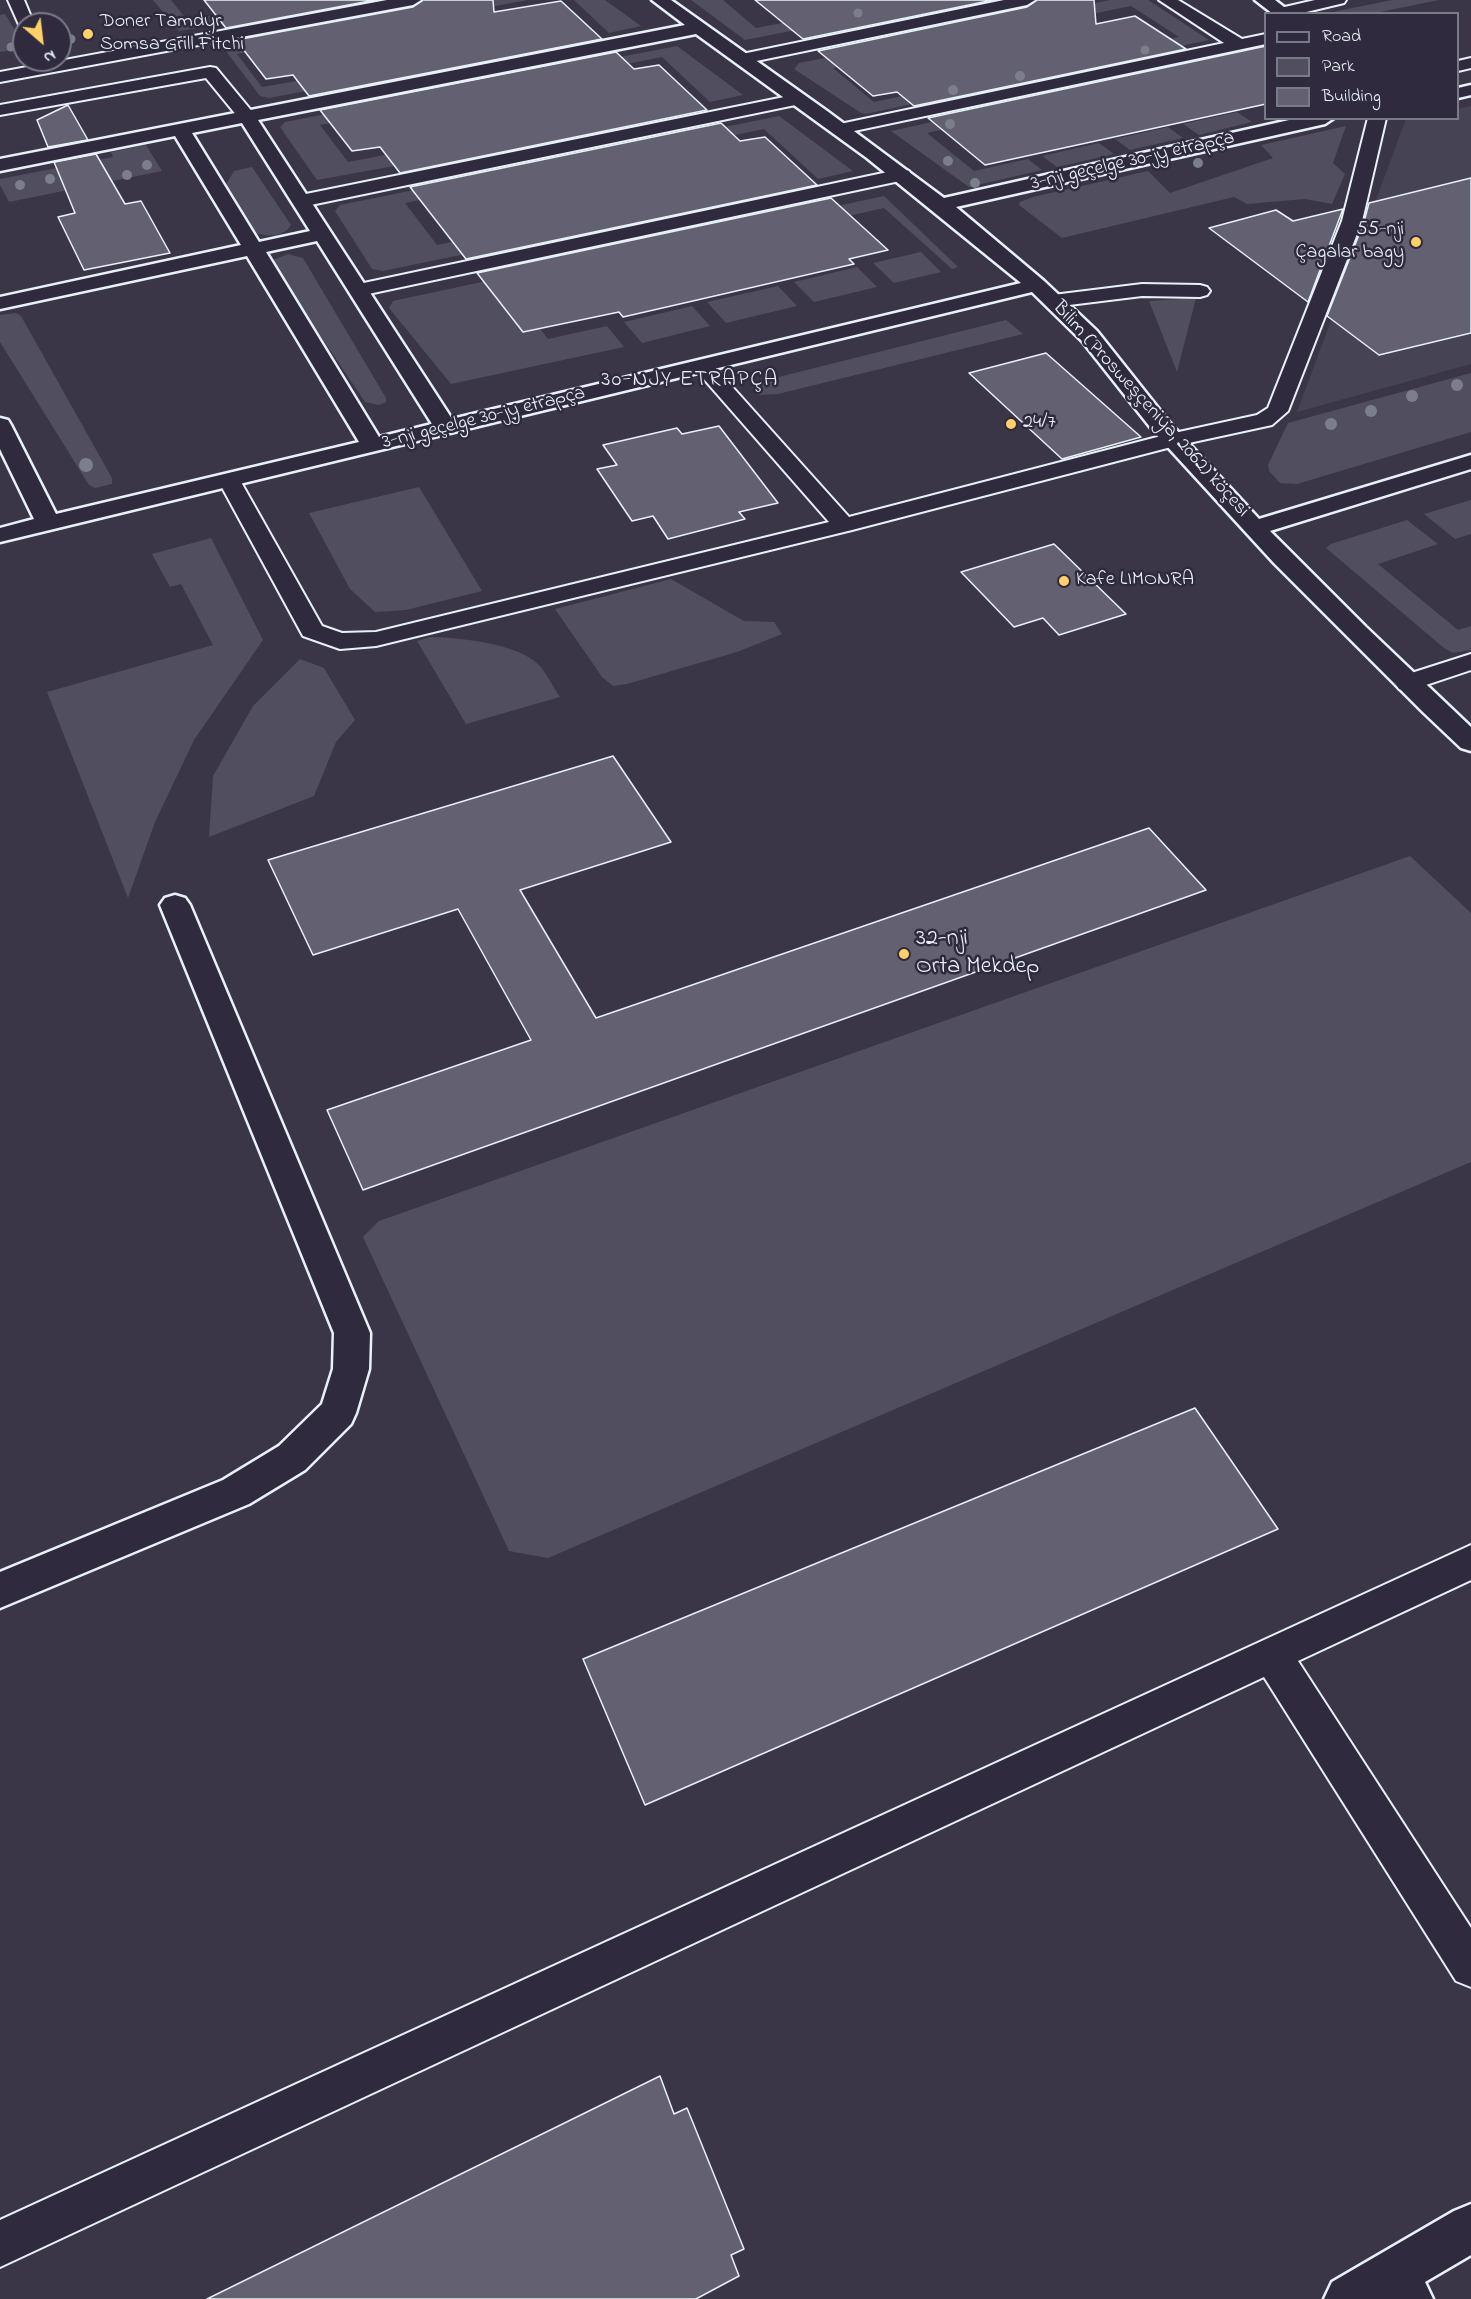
<!DOCTYPE html>
<html>
<head>
<meta charset="utf-8">
<style>
  body { margin:0 }
  #map { position:relative; width:1471px; height:2299px; overflow:hidden; background:#3a3648; font-family:"Indie Flower",sans-serif }
  canvas { display:block }
  .legend { position:absolute; left:1264px; top:12px; width:195px; height:108px; box-sizing:border-box; background:#2f2a3d; border:2px solid #797a88; margin:0; padding:8px 10px; list-style:none; font-size:18px; color:#e8f1f8 }
  .legend li { display:flex; align-items:center; gap:12px; height:30px }
  .legend b { width:30px; border:2px solid #797a88 }
  .north { position:absolute; left:12px; top:12px; width:60px; height:60px; box-sizing:border-box; background:#2f2a3d; border:2px solid #797a88; border-radius:50%; rotate:152deg; font-size:16px; font-weight:700; line-height:24px; text-align:center; color:#e8f1f8 }
  .north::after { content:''; display:block; margin:auto; width:21px; height:27px; background:#ffd166; clip-path:polygon(50% 0,100% 100%,50% 72%,0 100%) }
</style>
</head>
<body>
<div id="map">
<canvas width="1471" height="2299"></canvas>
<ul class="legend">
<li><b style="height:8px;background:#2f2a3d"></b>Road</li>
<li><b style="height:16px;background:#504e5f"></b>Park</li>
<li><b style="height:16px;background:#636171"></b>Building</li>
</ul>
<div class="north">N</div>
</div>
<script>
const ctx = document.querySelector('canvas').getContext('2d');
ctx.lineJoin = 'round';
function fill(path, color) { ctx.fillStyle = color; ctx.fill(path, 'evenodd'); }
function trace(path, color, width, dash) { ctx.strokeStyle = color; ctx.lineWidth = width; ctx.lineCap = dash ? 'butt' : 'round'; ctx.setLineDash(dash || []); ctx.stroke(path); }
function label(font, color, halo, rows, align = 'center') {
  ctx.font = font + ' "Indie Flower",sans-serif'; ctx.lineWidth = 5; ctx.setLineDash([]); ctx.textBaseline = 'middle'; ctx.strokeStyle = halo; ctx.fillStyle = color; for (const [text, x, y, turn = 0] of rows) {
    ctx.save(); ctx.translate(x, y); ctx.rotate((+turn || 0) * Math.PI / 180); ctx.textAlign = isNaN(turn) ? turn : align; if (halo) ctx.strokeText(text, 0, 0); ctx.fillText(text, 0, 0); ctx.restore();
  }
}
fill(new Path2D(`
  M1471,106V364L1297,412L1406,119L1458,118V109Z`), '#464354');
fill(new Path2D(`
  M153,0H171L187,20L242,10L250,19L179,31Z
  M465,0H528L237,54L262,87L314,78L322,88L269,98L260,96L222,46Z
  M574,0H605L641,26L609,33Z
  M691,0H723L756,28L803,19L812,27L745,40Z
  M1110,0H1148L1209,40L866,114L861,113L794,69L799,63L867,50L878,58L833,68L874,102L1179,37L1131,6L1087,15L1075,7Z
  M1392,0H1439L1375,13H1328Z
  M5,14L24,45V48L0,52V15Z
  M677,46L743,95L710,102L662,57L320,125L348,162L401,152L411,163L317,180L280,127L285,122Z
  M1240,54L1243,64L927,133L974,171L1028,159L1042,170L969,187L891,131Z
  M1237,112L1252,122L1199,135L1183,124Z
  M779,116L853,171L818,179L764,129L405,203L437,245L494,234L504,246L383,271L372,269L335,211L340,205Z
  M1346,126L1333,163L1345,174L1332,204L1305,199L1247,204L1234,197L1062,238L1019,205L1020,202L1033,197L1148,171L1170,193L1273,158L1261,145Z
  M1168,127L1183,138L1130,150L1115,139Z
  M1099,143L1114,154L1057,167L1042,156Z
  M146,145L162,171L9,202L0,185V179L113,157L111,152Z
  M252,167L291,225C283,238 266,237 253,232L224,188L234,171Z
  M884,196L958,267L952,269L884,208L511,291L548,339L607,326L624,347L451,384L389,308L393,301Z
  M921,252L941,272L894,283L873,263Z
  M288,254L303,258L386,398V402L379,405L365,402L272,264L273,260Z
  M857,267L877,287L814,302L794,282Z
  M778,286L797,306L726,323L707,302Z
  M1196,298L1177,372L1149,301Z
  M692,306L710,326L642,343L624,322Z
  M16,313L21,316L112,478V484L95,488L89,485L0,342V315Z
  M1006,320L1023,334L778,394L758,395L751,384Z
  M1471,373V432L1297,484L1280,483L1269,471L1268,465L1288,423Z
  M419,487L482,591L406,610L375,612L350,589L309,513Z
  M1471,500V534L1455,539L1424,514Z
  M1407,520L1438,544L1378,564L1458,630L1471,626V650L1453,653L1444,648L1326,548L1331,544Z
  M211,538L263,640L194,740L155,822L128,898L47,692L213,645L181,584L170,587L152,554Z
  M671,579L744,621L774,622L782,634L737,652L627,684L613,686L602,677L555,609Z
  M431,637C461,638 517,643 539,665C547,674 553,687 560,697L466,724L417,641Z
  M300,659L324,668L355,720L336,742L314,796L209,837L213,776L253,706Z
  M1410,856L1471,913V1162L548,1558L509,1551L363,1237L379,1221Z`), '#504e5f');
const building = new Path2D(`
  M204,0H375L226,28Z
  M423,0H493L494,12L561,1L602,39L309,96L293,75L266,79L236,40L413,7Z
  M755,0H993L803,39Z
  M1037,0H1094L1096,24L1135,16L1186,49L914,106L897,92L873,96L818,51L1027,7Z
  M1266,46V104L985,165L928,118Z
  M616,52L634,69L659,65L707,110L400,173L380,147L352,151L320,110Z
  M68,105L88,140L48,147L37,120Z
  M721,123L740,141L765,137L817,185L466,259L410,187Z
  M96,154L125,204L141,201L170,253L84,270L58,217L75,213L54,162Z
  M1471,178V333L1379,355L1327,316L1364,222L1369,203Z
  M831,198L888,250L849,259L854,264L623,317L619,312L523,332L477,273Z
  M1343,209L1308,302L1209,228L1276,210L1293,221Z
  M1046,353L1141,437L1062,459L969,373Z
  M719,426L778,503L739,512L745,519L668,539L653,516L632,521L597,469L617,465L603,445L677,428L682,434Z
  M1054,544L1126,614L1059,635L1043,618L1014,627L961,572Z
  M613,756L671,842L520,890L596,1018L1149,828L1206,890L363,1190L327,1110L531,1040L458,909L313,955L268,860Z
  M1195,1408L1278,1529L645,1805L583,1659Z
  M660,2076L674,2114L687,2108L744,2249L731,2255L739,2276L696,2299H207Z`);
fill(building, '#636171');
trace(building, '#e8f1f8', 1.5);
const lane = new Path2D(`
  M8,0H24L34,24H24V28L20,27Z
  M387,0H421L413,5L0,82V72Z
  M1004,0H1035L1027,5L742,64L734,59L742,54Z
  M1159,0H1178L1242,39L1266,34V44L840,134L831,129L840,124L1224,43Z
  M1315,0H1346L1344,3L1298,14L1274,12L1276,9Z
  M1471,58V68L1458,71V61Z
  M210,67L216,68L254,114L257,118L254,122H242L206,78L0,115V105Z
  M799,94L808,99L805,103L301,207L292,201L301,195Z
  M1368,118H1386L1362,221L1288,411L1272,425L1175,446L852,530L376,646L340,649L303,636L218,480L221,475H237L322,626L342,633L376,632L829,522L696,370L693,366L696,362H710L849,517L1165,435L1257,415L1268,408L1342,221Z
  M902,169L909,171L911,175L909,179L359,296L352,294L349,290L352,286L359,284Z
  M1142,284L1200,285L1207,287L1210,291L1207,295L1200,297L1142,296L1053,307L1046,305L1043,301L1046,297L1053,295Z
  M1471,654V670L1408,691L1399,689L1395,683L1399,677Z
  M1471,1545V1580L1298,1661L1471,1928V1987L1456,1981L1264,1677L0,2267V2220Z`);
const street = new Path2D(`
  M652,0H671L827,111L944,198L1298,118H1334L1325,124L956,207L1044,281L1097,331L1170,423L1259,519L1471,455V469L1270,531L1366,627L1471,727V751L1461,748L1423,712L1274,563L1154,432L1082,341L1032,292L0,542V528L34,519L0,449V418L8,420L11,425L56,514L359,442L247,256L0,309V297L241,245L175,136L0,171V159L685,25ZM696,34L867,158L1021,283L452,419L258,120ZM242,123L310,231L259,242L192,133ZM317,241L432,424L379,437L266,252Z
  M1255,0H1275L1293,14H1273Z
  M1471,85V95L1458,98V88Z
  M175,895L185,898L190,905L370,1333L369,1369L356,1413L351,1424L305,1470L249,1504L0,1608V1572L223,1480L279,1446L322,1404L333,1369L334,1333L160,905L165,898Z
  M1471,2204V2255L1425,2282L1433,2299H1324L1332,2282L1454,2211Z`);
trace(lane, '#e8f1f8', 4);
trace(street, '#e8f1f8', 5);
fill(lane, '#2f2a3d');
fill(street, '#2f2a3d');
ctx.fillStyle = '#7d7e8b';
for (const [x, y, r] of [
  [858,13,4.5],
  [71,39,4.5],
  [11,47,4.5],
  [1145,50,4.5],
  [1020,76,5],
  [953,90,5],
  [950,124,5],
  [948,161,5],
  [1198,163,5],
  [147,165,5],
  [127,175,5],
  [50,179,5],
  [975,183,5],
  [20,185,5],
  [1457,385,6],
  [1412,396,6],
  [1371,411,6],
  [1331,424,6],
  [86,465,7]
]) { ctx.beginPath(); ctx.arc(x, y, r, 0, 2 * Math.PI); ctx.fill(); }
for (const [x, y, r, color] of [
  [88,34,6,"#ffd166"],
  [1416,242,6,"#ffd166"],
  [1011,424,6,"#ffd166"],
  [1064,581,6,"#ffd166"],
  [904,954,6,"#ffd166"]
]) { const dot = new Path2D(); dot.arc(x, y, r, 0, 2 * Math.PI); ctx.fillStyle = color; ctx.fill(dot); trace(dot, '#2f2a3d', 2); }
label('20px', '#e8f1f8', '#2f2a3d', [
  ["Doner Tamdyr",100,23],
  ["Somsa Grill Fitchi",100,46],
  ["55-nji",1404,231,"right"],
  ["Çagalar bagy",1404,254,"right"],
  ["24/7",1023,424],
  ["Kafe LIMONRA",1076,581]
], 'left');
label('20px', '#e8f1f8', '#2f2a3d', [
  ["3-nji geçelge 30-jy etrapça",1133,162,-13],
  ["Bilim (Prosweşçeniýa, 2062) köçesi",1150,410,48],
  ["3-nji geçelge 30-jy etrapça",484,419,-14]
]);
ctx.letterSpacing = '1.5px';
label('22px', '#e8f1f8', '#2f2a3d', [
  ["30-NJY ETRAPÇA",690,381]
]);
ctx.letterSpacing = '0px';
label('24px', '#e8f1f8', '#2f2a3d', [
  ["32-nji",916,940],
  ["Orta Mekdep",916,968]
], 'left');
</script>
</body>
</html>
